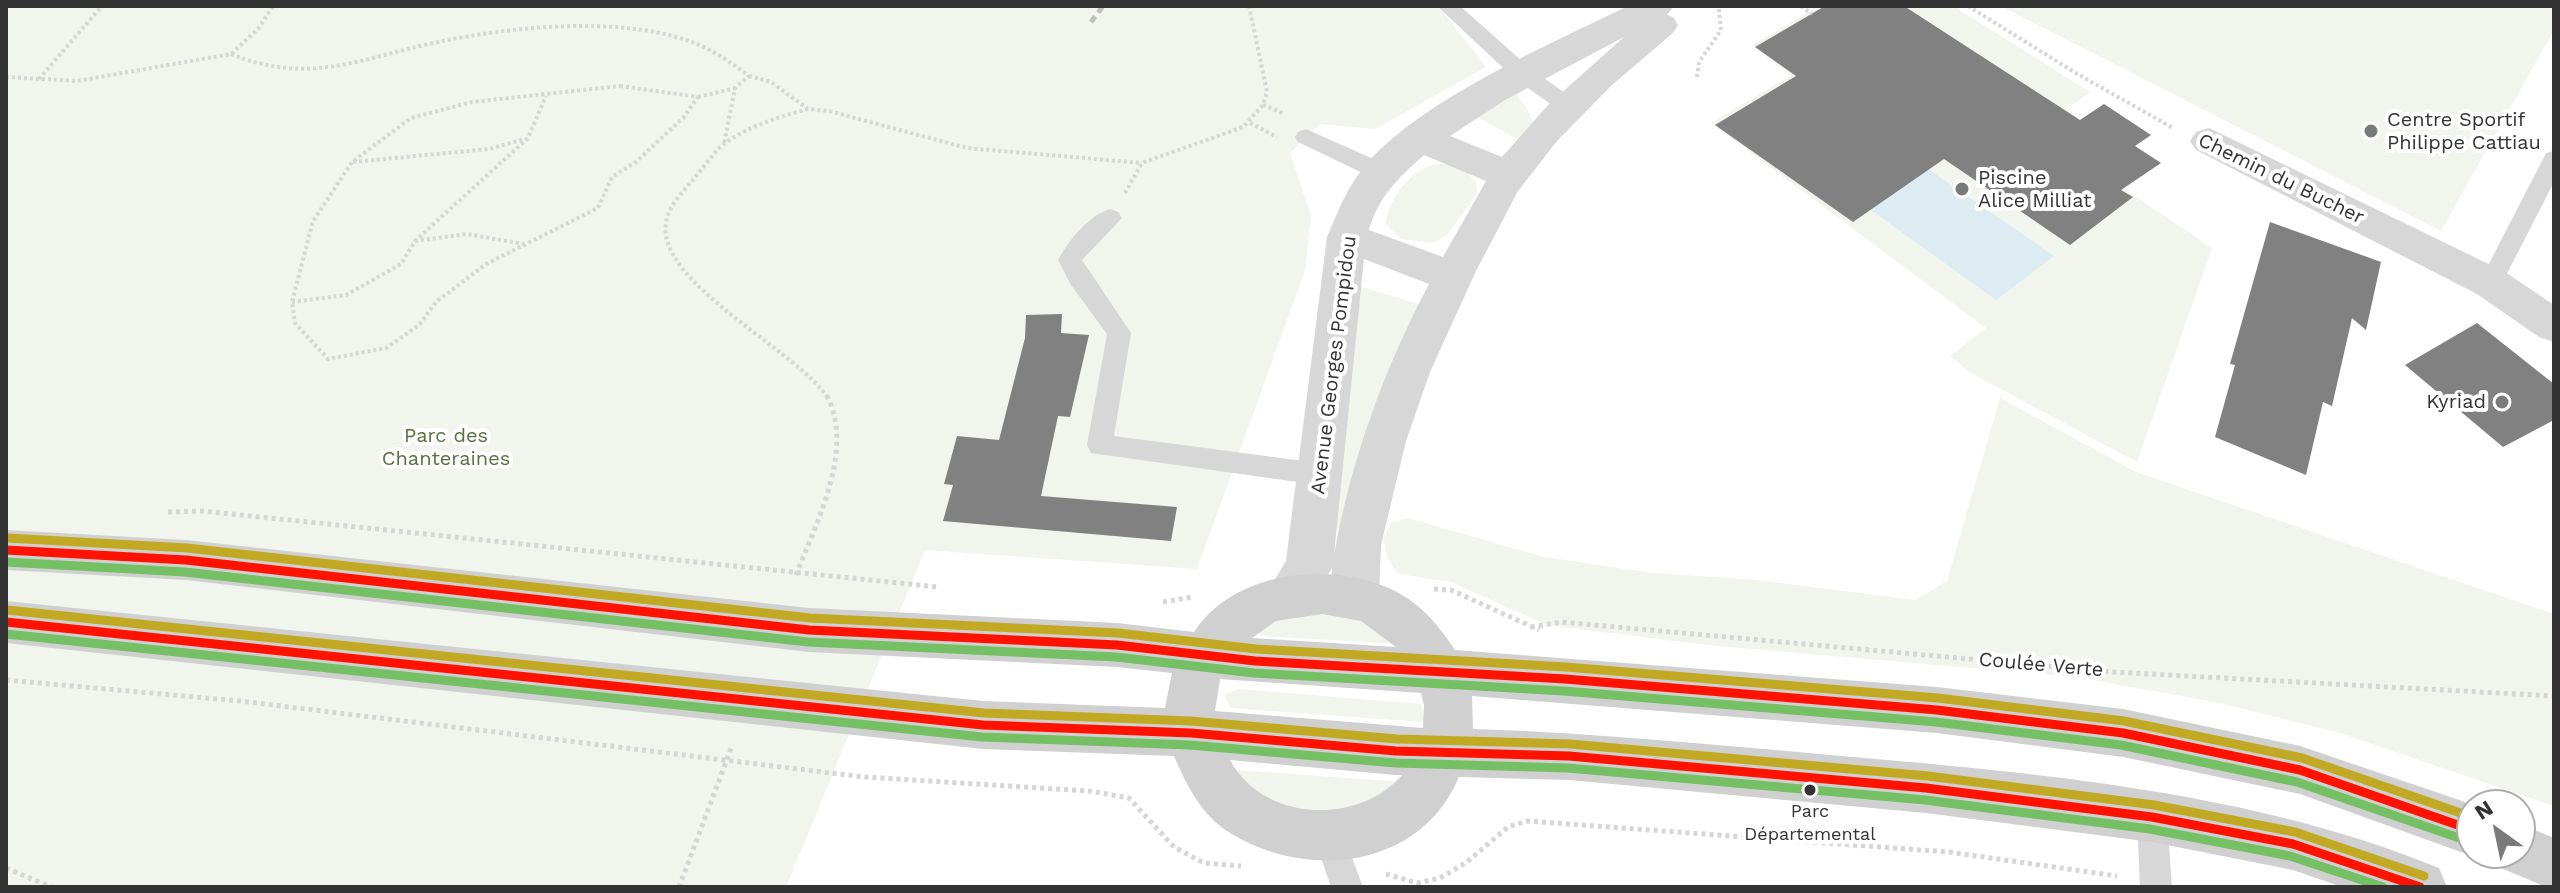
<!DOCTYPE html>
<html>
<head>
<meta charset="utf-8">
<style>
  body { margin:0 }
  #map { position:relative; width:2560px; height:893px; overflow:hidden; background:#fff; font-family:"Work Sans",sans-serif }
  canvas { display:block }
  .frame { position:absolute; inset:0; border:8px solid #333; pointer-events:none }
  .north { position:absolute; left:2456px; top:789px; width:80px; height:80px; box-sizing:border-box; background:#fff; border:2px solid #adadad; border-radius:50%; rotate:327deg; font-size:22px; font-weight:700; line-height:32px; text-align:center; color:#333 }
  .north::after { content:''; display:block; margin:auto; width:28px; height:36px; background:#7a7a7a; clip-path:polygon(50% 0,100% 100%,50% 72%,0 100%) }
</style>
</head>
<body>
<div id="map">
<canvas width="2560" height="893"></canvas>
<div class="frame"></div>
<div class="north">N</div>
</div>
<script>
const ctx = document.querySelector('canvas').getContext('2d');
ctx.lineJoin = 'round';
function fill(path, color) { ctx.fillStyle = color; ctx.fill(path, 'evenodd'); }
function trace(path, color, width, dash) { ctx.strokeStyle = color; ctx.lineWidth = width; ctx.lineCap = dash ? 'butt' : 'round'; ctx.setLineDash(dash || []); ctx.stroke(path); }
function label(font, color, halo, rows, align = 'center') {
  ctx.font = font + ' "Work Sans",sans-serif'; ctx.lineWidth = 8; ctx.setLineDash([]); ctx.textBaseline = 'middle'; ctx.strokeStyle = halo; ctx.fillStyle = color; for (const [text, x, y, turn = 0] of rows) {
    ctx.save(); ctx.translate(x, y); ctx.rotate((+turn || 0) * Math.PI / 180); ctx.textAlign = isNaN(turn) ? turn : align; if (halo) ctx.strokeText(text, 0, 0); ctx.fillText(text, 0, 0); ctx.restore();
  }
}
fill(new Path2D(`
  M9,6H1438L1486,67L1375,129L1320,124L1290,153L1311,216L1305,270L1197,569L925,550L786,887H6V11Z
  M1819,6H1953L2090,92L2037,131L2212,248L2137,462L1971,373L1950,356L1986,328L1711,123L1791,75L1752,45Z
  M2001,6H2554V30L2441,231Z
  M1515,92L1528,110L1534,125L1521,141L1474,115Z
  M1435,164H1449L1465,170L1476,182L1477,193L1447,235L1433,243L1400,239L1386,224C1388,199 1410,171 1435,164Z
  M1349,283L1419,304L1370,417L1347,529L1331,527Z
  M2000,398L2136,472L2551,613L2554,611V806L2340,733L2220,703L2076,677L1707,645L1547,625L1451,582L1399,574L1388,559L1383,538L1393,522L1408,518L1544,557L1653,573L1757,580L1915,600L1947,581Z
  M1308,610L1355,614L1402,644L1262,636L1257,631L1283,615Z
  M1238,689L1421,704L1425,718L1422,722L1231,708L1224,695Z
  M1235,770L1404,782L1374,807L1307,816L1256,795Z`), '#f1f5ed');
fill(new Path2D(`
  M1818,93L2054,256L1996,300L1760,130Z`), '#ddebf3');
fill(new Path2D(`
  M1825,6H1904L2080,120L2104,104L2151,135L2135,146L2161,163L2121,190L2133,197L2070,245L1944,159L1853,222L1715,125L1796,76L1755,47Z
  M2270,222L2381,262L2366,330L2352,318L2332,406L2323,402L2306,475L2215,437L2235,365L2230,364Z
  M1062,314L1061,333L1089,335L1070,417L1058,416L1041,496L1177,507L1171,541L943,521L953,485L944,484L957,436L999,440L1025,338L1026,315Z
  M2477,323L2554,384V420L2503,447L2405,365Z`), '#818181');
trace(new Path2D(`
  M1801,6L1812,14
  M1968,6L2074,72L2173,128
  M231,54C310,86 361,58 438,42C514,26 625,15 697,44C716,52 733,64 749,76L735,88L724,144
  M749,76L771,82L808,109L829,111L967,148L1142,163
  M6,77L77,81L231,54L258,29L273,6
  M1697,77L1699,62L1721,30L1719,9
  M39,79L102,6
  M620,86L698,97L683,118L636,162L612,177L598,208L486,264L436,302L419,325L386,348L328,359L295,323L292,302L313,221L352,162L411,118L472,102Z
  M698,97L735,88
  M1263,105L1285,114
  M808,109C779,117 747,126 723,145C711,155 702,170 691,182C681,194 668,207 666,223C656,283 798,351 828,398
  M1250,123L1277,137
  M353,162L489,149L525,139
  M1125,193L1142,163L1243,127L1263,105L1267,92L1249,6
  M415,241L467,234L524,244
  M292,302L346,295L401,264L415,241L528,138L546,96`), '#d6d6d6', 4, [3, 3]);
trace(new Path2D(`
  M168,512L202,511L938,587
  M796,575C816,523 855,450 827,396
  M1434,589L1451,590L1539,630
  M1163,602L1192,597
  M1531,627L1561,622L2113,672L2554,696
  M6,680L240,701L864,777L1090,791L1129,798L1174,847L1204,863L1241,866
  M2495,793L2519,802
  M6,868L51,887
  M1386,874L1417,883L1440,878L1467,862L1508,827L1527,821L1949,852L2117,876
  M679,887L732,746`), '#d6d6d6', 5, [4, 4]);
fill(new Path2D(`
  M1437,6H1460L1531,69L1575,100L1578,105L1575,110H1559L1515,79Z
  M1306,129L1389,166L1392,172L1389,178H1373L1298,142L1295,137L1298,132Z
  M2554,151V182L2499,289L2491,292L2483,289L2479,283L2543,159L2546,153Z
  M1110,209L1118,212L1122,218L1082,260L1131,333L1114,436L1319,463L1328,466L1332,474L1328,482L1319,485L1091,453L1087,445L1107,334L1071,285L1058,260C1069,240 1088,216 1110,209Z
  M2152,802L2163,806L2167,817L2172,887H2140L2137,817L2141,806Z
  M1329,822L1340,826L1363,887H1331L1314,837L1318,826Z`), '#d7d7d7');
fill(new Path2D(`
  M1628,6H1674L1667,15L1673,17L1678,25L1673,33L1612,85L1557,141L1518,191L1476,271L1430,372L1406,441L1381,545L1379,597L1372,612L1355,618L1338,612L1331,597L1332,568L1306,611L1289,617L1272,611L1265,596L1286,561L1327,237C1338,212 1346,189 1364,167C1417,102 1552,43 1628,6ZM1624,37L1549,104L1502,157L1450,136L1505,100ZM1424,155L1486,181L1443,257L1369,230C1378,197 1400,176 1424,155ZM1364,259L1429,284C1384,369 1351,460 1334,555Z
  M2209,128L2505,272L2554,305V342L2539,337L2477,294L2196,150L2190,141L2196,132Z`), '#d7d7d7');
fill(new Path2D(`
  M6,530L186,540L809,608L1117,623L1194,632C1234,570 1333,560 1395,591C1422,605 1439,626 1455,650L1937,687L2123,709L2300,746L2474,805L2472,853H2479L2472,856L2300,794L2123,757L1937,733L1472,696L1473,729C1596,733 1718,745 1841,756C2039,773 2254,792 2439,868L2447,887H2342L2293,870L2152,842L1926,813L1569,780L1459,777C1420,870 1305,881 1227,831C1201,814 1186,784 1174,756L983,749L6,643V601L983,701L1165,708L1172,673L1117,667L809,652L186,580L6,570ZM1322,614L1361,621L1396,647L1252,638L1276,621ZM1220,679L1421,693L1424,705L1423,728L1215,711ZM1230,760L1396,775H1402C1359,825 1264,823 1230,760Z
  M2520,824L2554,838V887H2546L2501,868L2495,853H2520Z`), '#d0d0d0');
trace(new Path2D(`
  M1091,22L1103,6`), '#bebebe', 5, [7, 5]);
trace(new Path2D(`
  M6,550L186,560L809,630L1117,645L1255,661L1565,679L1937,710L2123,733L2300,770L2472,830
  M6,622L983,725L1191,733L1396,751L1569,756L1926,788L2152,817L2293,844L2420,887`), '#ff1300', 9);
trace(new Path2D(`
  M6,562L185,572L808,642L1116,657L1254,673L1564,691L1936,722L2121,745L2297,782L2468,841
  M6,634L982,737L1190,745L1396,763L1568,768L1925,800L2150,829L2290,856L2383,887`), '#75bf65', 9);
trace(new Path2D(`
  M7,538L187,548L810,618L1118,633L1256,649L1566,667L1938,698L2124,721L2302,758L2472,817
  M7,610L984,713L1191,721L1397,739L1570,744L1928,776L2154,805L2295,832L2424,876`), '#c2a923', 9);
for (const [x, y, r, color] of [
  [2371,131,8,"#7a7a7a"],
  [1962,189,8,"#7a7a7a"],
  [2502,402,8,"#7a7a7a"],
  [1810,790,7,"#333"]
]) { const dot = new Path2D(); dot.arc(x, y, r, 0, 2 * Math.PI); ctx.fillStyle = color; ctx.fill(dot); trace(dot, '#fff', 3); }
label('18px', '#333', '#fff', [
  ["Parc",1810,812],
  ["Départemental",1810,835]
]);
label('20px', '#333', '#fff', [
  ["Centre Sportif",2387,120],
  ["Philippe Cattiau",2387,143],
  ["Piscine",1978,178],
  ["Alice Milliat",1978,201],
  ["Kyriad",2486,402,"right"]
], 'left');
label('20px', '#333', '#fff', [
  ["Chemin du Bucher",2281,179,26],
  ["Avenue Georges Pompidou",1334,365,-83],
  ["Coulée Verte",2041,665,5]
]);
label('20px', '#56703f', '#fff', [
  ["Parc des",446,436],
  ["Chanteraines",446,459]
]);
</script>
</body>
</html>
